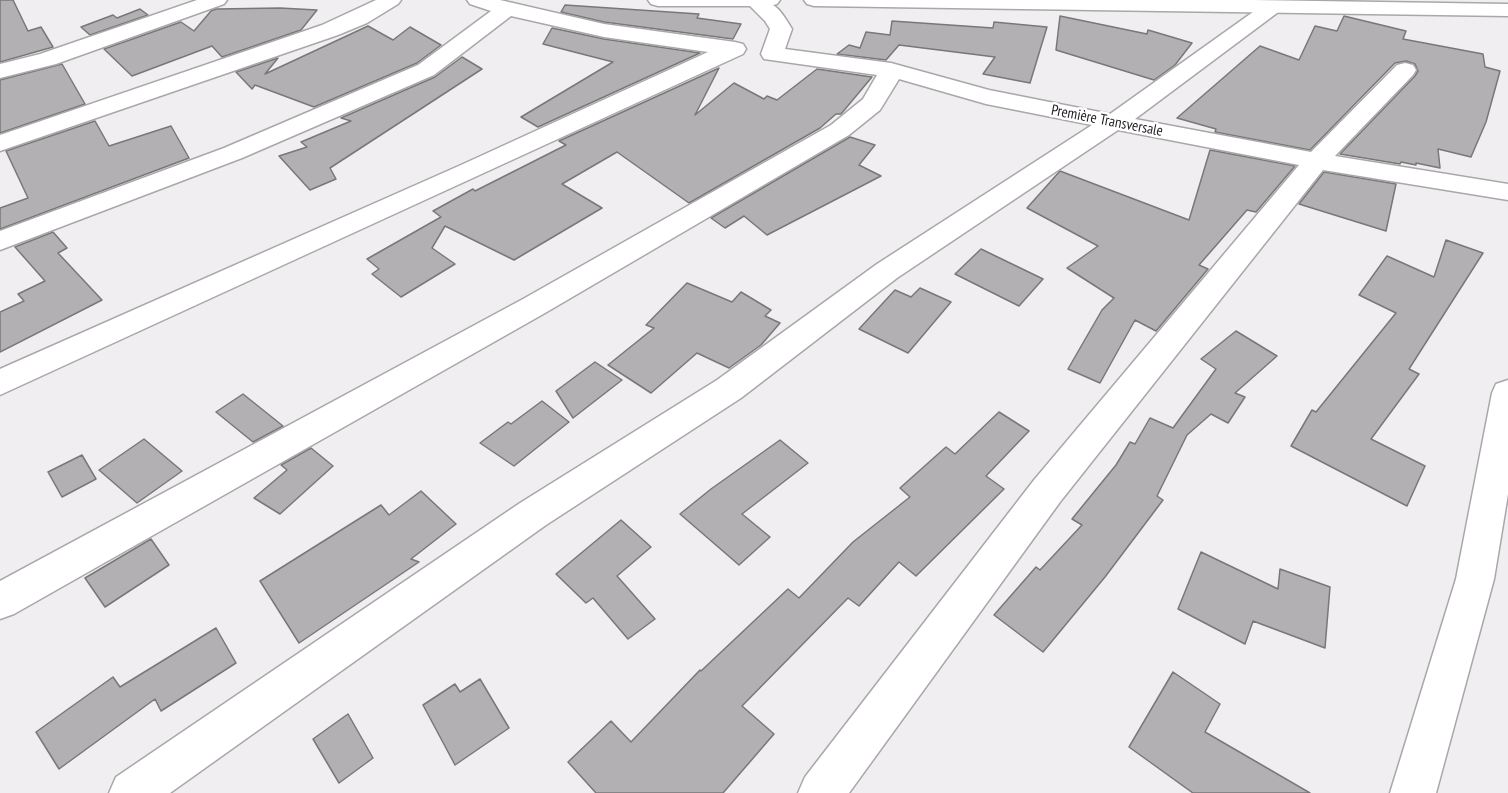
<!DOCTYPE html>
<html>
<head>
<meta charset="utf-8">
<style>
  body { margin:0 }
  canvas { display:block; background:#f1eef1 }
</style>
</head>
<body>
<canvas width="1508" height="793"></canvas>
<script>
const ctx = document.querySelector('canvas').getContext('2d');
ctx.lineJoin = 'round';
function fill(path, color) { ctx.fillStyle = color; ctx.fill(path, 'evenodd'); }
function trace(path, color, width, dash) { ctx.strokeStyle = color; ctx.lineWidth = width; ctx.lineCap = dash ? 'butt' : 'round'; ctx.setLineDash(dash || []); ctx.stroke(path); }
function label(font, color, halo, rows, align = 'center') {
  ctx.font = font + ' "PT Sans Narrow",sans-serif'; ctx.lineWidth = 5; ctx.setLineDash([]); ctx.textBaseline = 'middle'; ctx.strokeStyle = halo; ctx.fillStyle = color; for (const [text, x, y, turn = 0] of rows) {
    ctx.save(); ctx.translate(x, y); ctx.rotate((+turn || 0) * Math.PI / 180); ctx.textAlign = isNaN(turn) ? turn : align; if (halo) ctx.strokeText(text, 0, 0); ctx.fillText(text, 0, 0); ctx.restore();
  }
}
const building = new Path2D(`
  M0,0H13L28,31L41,27L53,47L0,62Z
  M565,5L699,14L697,18L741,24L733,39L604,22L561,12Z
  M280,8L317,10L301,30L222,57L212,46L132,76L104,49L181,22L194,31L211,11L216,9Z
  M140,9L148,15L90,35L81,27L113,15L117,18Z
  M1060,16L1147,34L1148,30L1192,43L1175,65L1154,80L1056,50Z
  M1344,16L1406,31L1403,39L1483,54L1485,67L1500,71L1486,122L1471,157L1438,149L1440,168L1416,163V165L1401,162L1400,164L1340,154L1415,76L1418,71L1415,64L1406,61L1395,63L1310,150L1215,132L1216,129L1177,118L1260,46L1299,60L1315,26L1337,31Z
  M892,21L993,28L994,22L1047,27L1030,83L983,74L995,57L899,45L886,60L837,54L849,45L860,48L866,32L890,35Z
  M368,26L393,40L410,27L441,45L417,63L314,107L255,85L252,89L236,72L278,58L265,74Z
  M552,28L604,39L700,53L538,127L521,117L613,62L543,44Z
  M462,57L482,69L330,168L336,179L310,190L279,156L307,147L301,142L351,121L341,118L435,77Z
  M62,64L85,104L0,133V80Z
  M719,68L695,115L734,83L764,99L767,96L777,100L817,69L872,77L841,114H836L820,128L689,203L617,152L562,184L602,208L514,260L445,226L432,248L455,264L401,297L372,274L379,269L367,259L441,217L433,211L473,189L475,191L566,145L559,141Z
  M95,121L109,146L171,126L189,158L0,229V208L28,198L6,151Z
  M850,137L875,145L859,165L881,176L767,235L744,216L725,228L711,218Z
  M1210,150L1295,166L1256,212L1247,210L1199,265L1208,269L1156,331L1135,320L1100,383L1068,369L1102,310L1114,298L1067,268L1098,246L1027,208L1060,171L1189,220Z
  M1324,172L1396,184L1386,231L1299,204Z
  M53,232L67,248L58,253L102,300L0,352V312L24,301L18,294L45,281L15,247Z
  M1446,240L1483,253L1409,369L1419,374L1371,439L1425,466L1407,506L1291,446L1312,410L1316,412L1396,313L1359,295L1387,256L1434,277Z
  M981,249L1043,279L1019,306L955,274Z
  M687,283L732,302L741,292L771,310L765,316L780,323L761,345L729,368L697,353L651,393L608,365L654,328L646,325Z
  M920,288L951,302L908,353L859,329L895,290L911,297Z
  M1236,331L1277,356L1235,393L1245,397L1228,423L1211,414L1187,435L1157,496L1163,500L1105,577L1043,652L994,615L1036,567L1040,570L1082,525L1072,519L1116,465L1130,442L1135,444L1150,418L1173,428L1216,369L1201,359Z
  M595,362L622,380L573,418L556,391Z
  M243,394L283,426L253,442L216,412Z
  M542,401L569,422L514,466L480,443L508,422L511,424Z
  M999,412L1029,431L986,476L1004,489L916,576L899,562L859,606L848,598L742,706L774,734L723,793H596L568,762L611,721L631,742L700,670L701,671L788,589L799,598L853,542L910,497L900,488L946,447L955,454Z
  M144,439L182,471L137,503L99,470Z
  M780,440L808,463L742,514L770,537L739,565L680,514L711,489Z
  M311,448L333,466L280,514L254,498L287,470L281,465Z
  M82,455L96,479L62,497L48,472Z
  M421,491L456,524L411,559L419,562L299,643L260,581L381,505L389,515Z
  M621,520L651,547L617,576L655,619L628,639L593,598L586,603L556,574Z
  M151,539L169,565L105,607L85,578Z
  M1201,552L1278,589L1280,569L1330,587L1325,648L1253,621L1245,644L1178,609Z
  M216,628L236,663L161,711L155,699L59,769L36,732L113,677L120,687Z
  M1173,672L1220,704L1205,732L1310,793H1193L1129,747Z
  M480,679L509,728L455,765L423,705L455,684L460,692Z
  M348,714L373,758L339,783L313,739Z`);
fill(building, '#b3b0b4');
trace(building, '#79777a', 1.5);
const street = new Path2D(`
  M197,0H227L224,4L56,64L0,78V64L40,54Z
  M376,0H401L398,4L367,23L338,35L0,151V135L322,25Z
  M467,0H500L604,24L735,42L743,44L746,49L743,54L0,395V369L461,165L708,52L604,37L511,16L434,75L242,158L0,250V231L224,148L418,65L491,11L470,4Z
  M744,0C773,0 777,4 792,29L785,49L891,63L989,90L1110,114L1267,2H1281L1285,6L1281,10L1135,119L1311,152L1397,65L1405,63L1413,65L1416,70L1413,75L1335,156L1508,184V200L1323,170L1060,502L849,793H798L805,777L1034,480L1299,165L1118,130L897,278L741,398L546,525L170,793H109L116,777L520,503L717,380L877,264L1092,125L986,104L899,79L880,110L849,135L545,313L14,614L0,619V581L523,299L831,125L863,99L877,75L764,59L761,54L770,29L765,21Z
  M1508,380V494L1494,579L1436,793H1390L1456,579L1492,393L1496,384Z`);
const secondary = new Path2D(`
  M648,0H780L777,4L770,6H658L651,4Z
  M804,0H1252L1508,4V16L814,6L807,4Z`);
trace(street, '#aaa7aa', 3);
trace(secondary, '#aaa7aa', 3);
fill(street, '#fff');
fill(secondary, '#fff');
label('15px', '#1f1e1f', '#fff', [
  ["Première Transversale",1107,121,11]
]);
</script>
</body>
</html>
